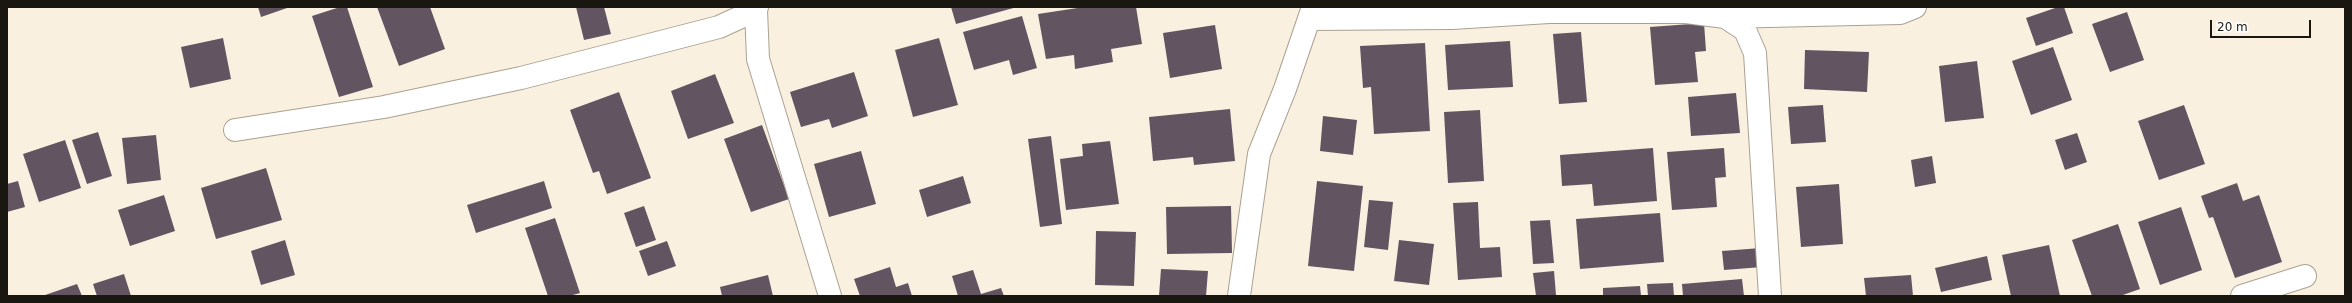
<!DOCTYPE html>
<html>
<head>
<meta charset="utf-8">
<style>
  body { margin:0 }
  #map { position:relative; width:2352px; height:303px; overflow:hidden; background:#f9f0df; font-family:"DejaVu Sans",sans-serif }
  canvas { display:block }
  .frame { position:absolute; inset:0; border:8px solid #1a1711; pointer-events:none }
  .scale { position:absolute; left:2210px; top:20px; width:101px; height:18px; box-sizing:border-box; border:2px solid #1a1711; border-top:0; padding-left:5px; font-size:12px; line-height:14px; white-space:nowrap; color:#1a1711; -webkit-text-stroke:3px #fff; paint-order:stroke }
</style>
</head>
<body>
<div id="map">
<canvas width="2352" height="303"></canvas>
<div class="frame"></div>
<div class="scale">20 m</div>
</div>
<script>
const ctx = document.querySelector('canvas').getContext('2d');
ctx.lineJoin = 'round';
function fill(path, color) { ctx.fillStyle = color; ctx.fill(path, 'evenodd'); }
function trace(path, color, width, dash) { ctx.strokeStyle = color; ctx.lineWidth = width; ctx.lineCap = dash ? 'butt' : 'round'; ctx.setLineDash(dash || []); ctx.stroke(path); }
fill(new Path2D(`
  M258,7H290L261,17Z
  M340,7H347L373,87L339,97L312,16Z
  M377,7H430L445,49L399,66Z
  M576,7H604L611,34L584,40Z
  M951,7H1017L956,24Z
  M1084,7H1136L1142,44L1111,49L1113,62L1075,69L1074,55L1046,59L1038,14Z
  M2058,7H2064L2073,33L2036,46L2026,18Z
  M2127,12L2144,60L2110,72L2092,24Z
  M1022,16L1037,68L1013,75L1009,60L974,70L963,32Z
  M1704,23L1706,51L1695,52L1698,82L1655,85L1650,27Z
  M1215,25L1222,69L1170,78L1163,33Z
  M1581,32L1587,102L1559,104L1553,34Z
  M223,38L231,79L190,88L181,47Z
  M939,38L958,105L913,117L895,50Z
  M1510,41L1513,87L1448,90L1445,45Z
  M1425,43L1430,131L1374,134L1371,87L1363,88L1360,46Z
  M2053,47L2072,100L2031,115L2012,61Z
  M1805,50L1869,52L1867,92L1804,89Z
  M1977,61L1984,118L1945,122L1939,66Z
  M854,72L868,116L832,128L829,119L801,127L790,92Z
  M715,74L734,123L688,139L671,91Z
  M619,92L651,178L607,194L599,171L593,173L570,110Z
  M1736,93L1740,133L1691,136L1688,97Z
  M1823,105L1826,142L1791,144L1788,107Z
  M2184,105L2205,164L2159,180L2138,121Z
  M1230,109L1235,161L1194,165L1193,157L1153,161L1149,117Z
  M1480,110L1484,181L1448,183L1444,112Z
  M1323,116L1357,120L1353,155L1320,151Z
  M762,125L789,199L751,212L724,139Z
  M98,132L112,176L87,184L72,140Z
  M2077,133L2087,162L2065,170L2055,140Z
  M156,135L161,180L127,184L122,138Z
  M1051,136L1062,224L1040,227L1028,139Z
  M65,140L81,188L39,202L23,154Z
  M1110,141L1119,204L1066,210L1060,159L1083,156L1082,144Z
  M1653,148L1657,201L1594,206L1592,184L1562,186L1560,155Z
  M1724,148L1726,177L1715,178L1717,207L1672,210L1667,152Z
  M861,151L876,204L829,217L814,164Z
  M1932,156L1936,183L1915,187L1911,160Z
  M266,168L282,220L216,239L201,188Z
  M963,176L971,203L927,217L919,190Z
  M18,181L25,207L7,212V184Z
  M544,181L552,208L476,233L467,205Z
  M1317,181L1363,186L1354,271L1308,266Z
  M2237,183L2243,201L2259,195L2282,262L2235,278L2213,217L2209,218L2201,196Z
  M1839,184L1843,244L1801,247L1796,187Z
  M164,195L175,231L130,246L118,210Z
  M1369,200L1393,202L1388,250L1364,247Z
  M1478,202L1480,248L1500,247L1502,277L1458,280L1453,203Z
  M644,206L656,240L636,247L624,213Z
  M1231,206L1232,253L1167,254L1166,207Z
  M2181,207L2202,270L2160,285L2138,222Z
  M1660,213L1664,262L1580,269L1576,219Z
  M555,218L580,293L569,296H548L525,228Z
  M1550,220L1554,263L1533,264L1530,221Z
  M2118,224L2140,289L2120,296H2092L2072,240Z
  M1096,231L1136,232L1134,286L1095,285Z
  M285,240L295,275L261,285L251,251Z
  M1399,240L1434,244L1429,285L1394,281Z
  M667,241L676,266L648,276L639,251Z
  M2049,245L2060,296H2011L2002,255Z
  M1761,248L1762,267L1724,270L1722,251Z
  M1987,256L1992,280L1941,292L1935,268Z
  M890,267L896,287L908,283L912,296H860L854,279Z
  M1161,269L1208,271L1206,296H1159Z
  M973,270L981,294L1001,288L1004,296H958L952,276Z
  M1554,271L1556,295L1536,296L1533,273Z
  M124,274L131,296H97L93,284Z
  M768,275L773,296H722L720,287Z
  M1911,275L1913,296H1866L1864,278Z
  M1742,279L1744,296H1683L1682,284Z
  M1673,283L1674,296H1648L1647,284Z
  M77,284L82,296H45V295Z
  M1640,286L1641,296H1603V288Z`), '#625561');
const minor = new Path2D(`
  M756,10L758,59L830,296
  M1725,17L1900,13L1915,7
  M1310,19L1452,18L1549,12H1686L1725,17L1745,30L1755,53L1770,296
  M235,130L384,107L521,78L719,27L756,10L757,7
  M1239,296L1259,154L1285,89L1313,7
  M2242,296L2305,276`);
trace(minor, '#aaa192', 24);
trace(minor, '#fff', 22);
</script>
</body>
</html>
